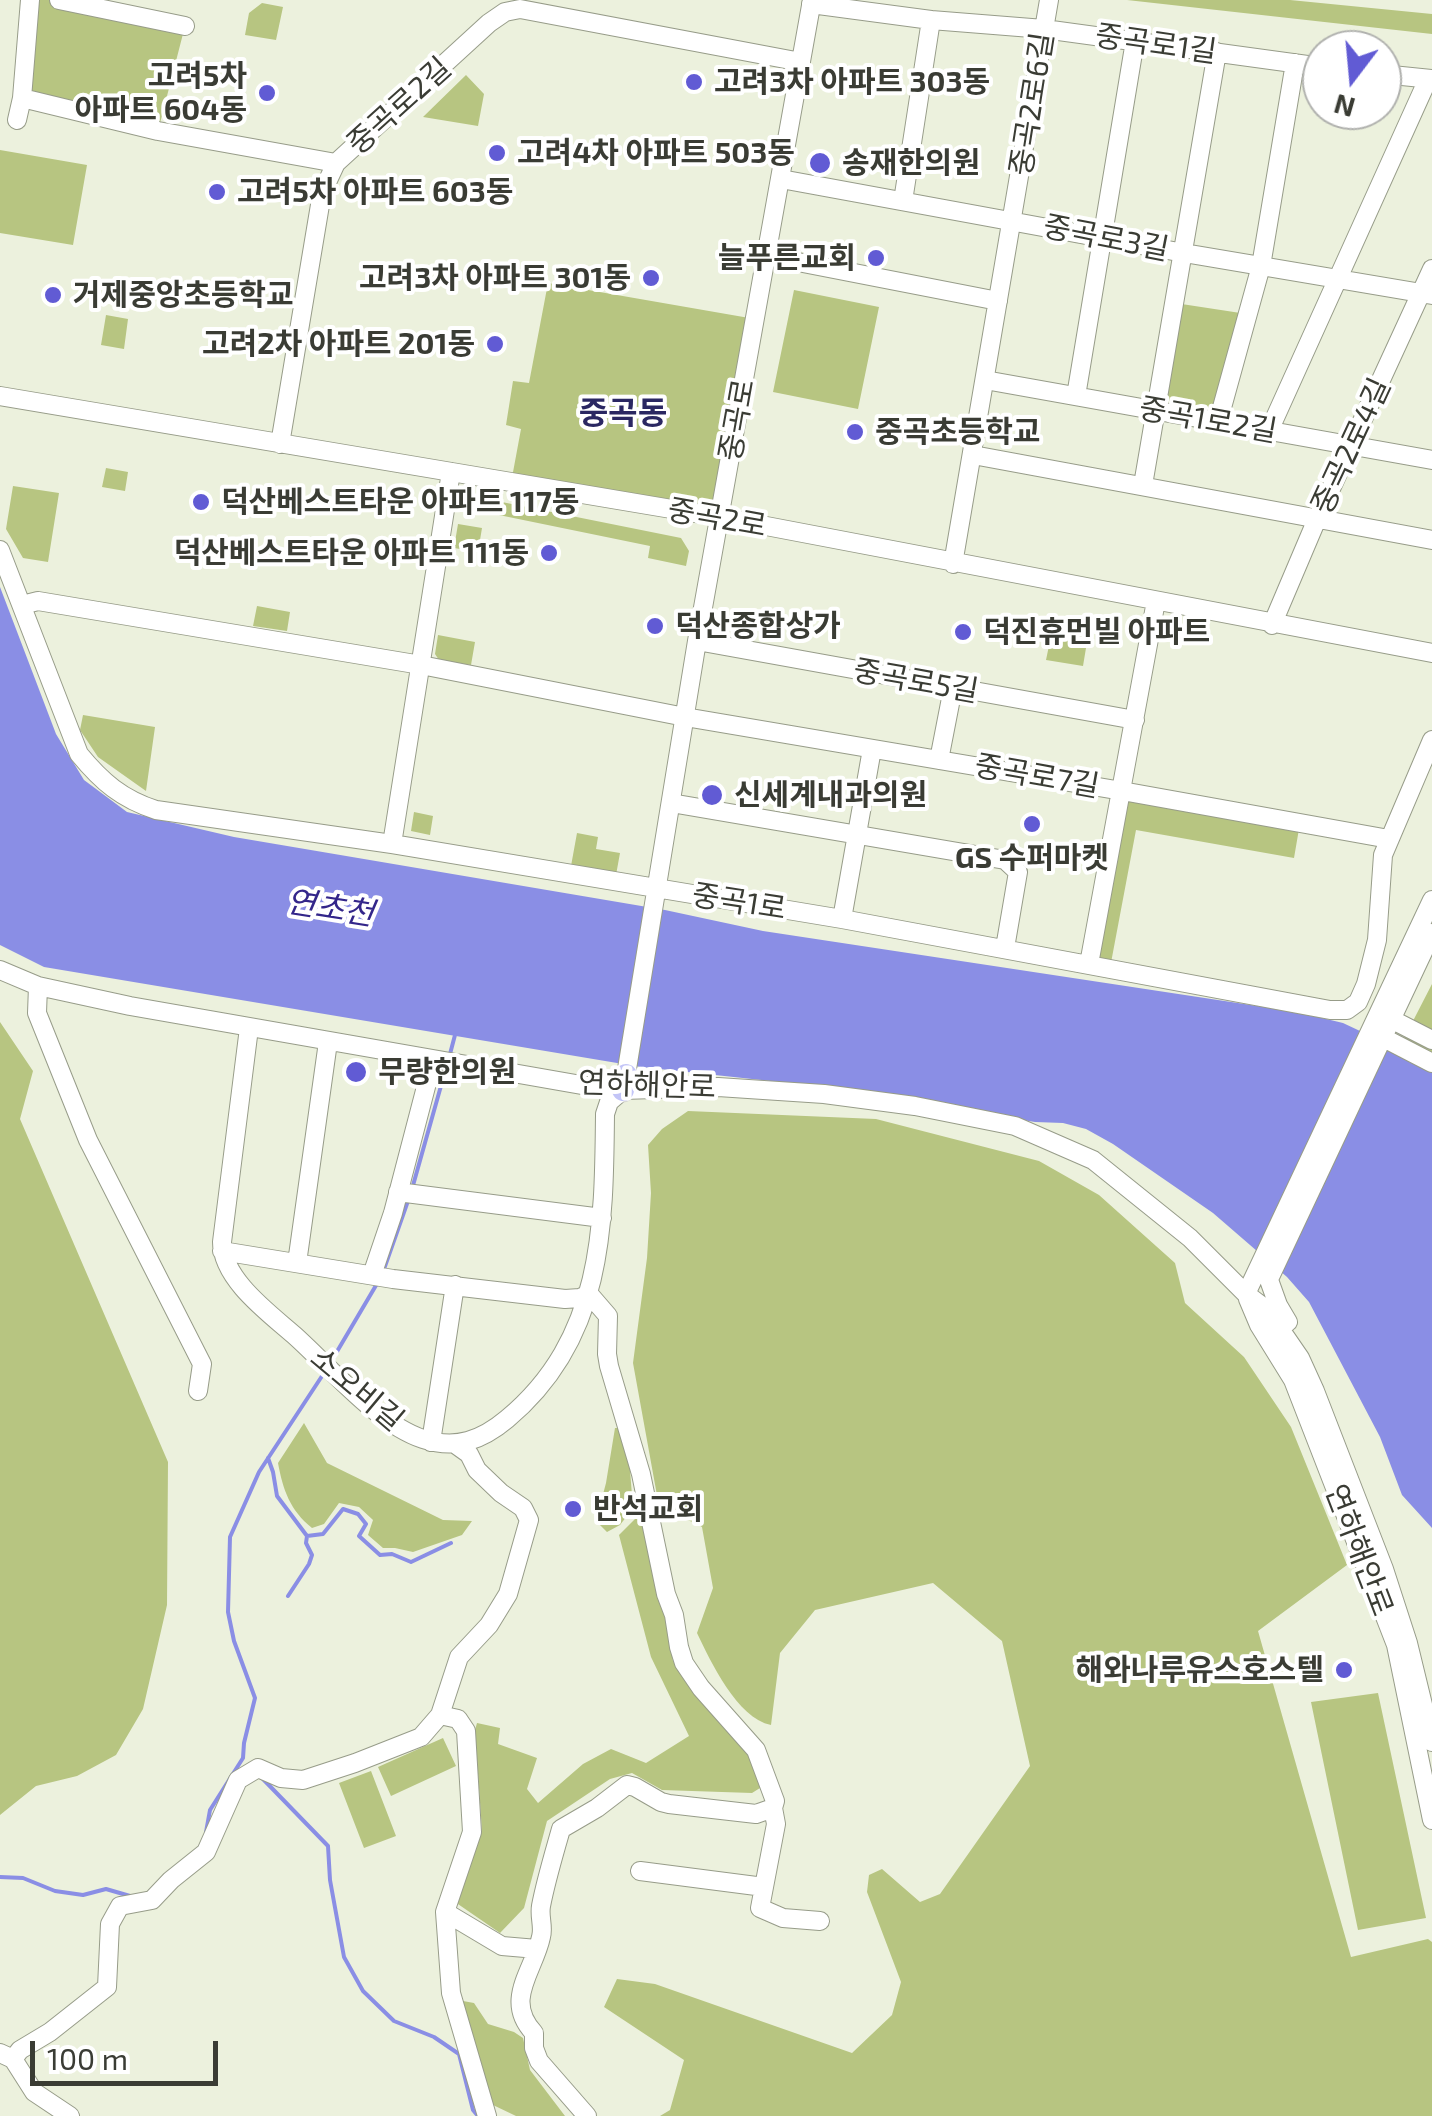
<!DOCTYPE html>
<html>
<head>
<meta charset="utf-8">
<style>
  body { margin:0 }
  #map { position:relative; width:1432px; height:2116px; overflow:hidden; background:#ecf1dd; font-family:"Exo 2",sans-serif }
  canvas { display:block }
  .north { position:absolute; left:1302px; top:30px; width:100px; height:100px; box-sizing:border-box; background:#fff; border:2px solid #b0b1ae; border-radius:50%; rotate:196deg; font-size:28px; font-weight:700; line-height:40px; text-align:center; color:#3a3c34 }
  .north::after { content:''; display:block; margin:auto; width:35px; height:45px; background:#615bd4; clip-path:polygon(50% 0,100% 100%,50% 72%,0 100%) }
  .scale { position:absolute; left:30px; top:2041px; width:188px; height:45px; box-sizing:border-box; border:5px solid #3a3c34; border-top:0; padding-left:12px; font-size:30px; line-height:35px; white-space:nowrap; color:#3a3c34; -webkit-text-stroke:8px #fff; paint-order:stroke }
</style>
</head>
<body>
<div id="map">
<canvas width="1432" height="2116"></canvas>
<div class="north">N</div>
<div class="scale">100 m</div>
</div>
<script>
const ctx = document.querySelector('canvas').getContext('2d');
ctx.lineJoin = 'round';
function fill(path, color) { ctx.fillStyle = color; ctx.fill(path, 'evenodd'); }
function trace(path, color, width, dash) { ctx.strokeStyle = color; ctx.lineWidth = width; ctx.lineCap = dash ? 'butt' : 'round'; ctx.setLineDash(dash || []); ctx.stroke(path); }
function label(font, color, halo, rows, align = 'center') {
  ctx.font = font + ' "Exo 2","Noto Sans KR",sans-serif'; ctx.lineWidth = 8; ctx.setLineDash([]); ctx.textBaseline = 'middle'; ctx.strokeStyle = halo; ctx.fillStyle = color; for (const [text, x, y, turn = 0] of rows) {
    ctx.save(); ctx.translate(x, y); ctx.rotate((+turn || 0) * Math.PI / 180); ctx.textAlign = isNaN(turn) ? turn : align; if (halo) ctx.strokeText(text, 0, 0); ctx.fillText(text, 0, 0); ctx.restore();
  }
}
fill(new Path2D(`
  M30,0H59L185,26L158,131L22,98Z
  M1127,0H1290L1432,14V34Z
  M262,3L283,7L276,40L245,35L249,13Z
  M466,75L484,94L478,126L423,117Z
  M0,150L87,165L73,245L0,233Z
  M548,283L755,319L719,517L511,483L521,429L506,425L513,381L529,383Z
  M794,290L879,307L858,409L773,392Z
  M1175,303L1247,314L1218,422L1155,411Z
  M106,315L128,319L124,349L101,345Z
  M106,468L128,472L125,491L102,487Z
  M13,486L59,493L48,562L23,558L6,529Z
  M457,493L681,538L689,551L686,566L648,558L650,546L455,506Z
  M458,524L482,528L478,552L454,548Z
  M257,606L290,612L287,631L253,626Z
  M438,635L475,642L471,665L439,660L435,654Z
  M1051,636L1087,642L1083,666L1046,660Z
  M83,715L155,727L146,791L98,757L80,730Z
  M1122,791L1300,823L1294,858L1136,830L1110,968L1089,964Z
  M414,812L433,816L430,835L411,831Z
  M577,833L598,837L596,849L620,853L616,875L571,866Z
  M1432,984V1059L1397,1052Z
  M0,1022L33,1071L20,1119L168,1462L167,1605L143,1709L116,1755L77,1776L36,1786L0,1815Z
  M688,1111L876,1119L1039,1161L1099,1195L1175,1263L1185,1303L1244,1357L1291,1427L1347,1565L1258,1631L1351,1957L1428,1939L1432,1942V2116H660L670,2110L684,2060L604,2007L617,1979L655,1984L852,2053L892,2015L901,1982L867,1892L869,1875L882,1869L920,1902L940,1894L1030,1766L1002,1641L933,1583L815,1610L780,1653L771,1725C737,1718 711,1662 697,1633L713,1588L702,1527C685,1515 676,1523 660,1512L633,1363L647,1258L651,1193L648,1145L662,1129Z
  M304,1423L327,1463L443,1520L472,1521L462,1535L413,1552L395,1548H383L368,1535L373,1520L359,1507L339,1503L324,1524L312,1528C290,1510 283,1490 278,1463Z
  M615,1428H622L630,1470L633,1508L620,1525L607,1532L596,1521L606,1483Z
  M640,1514L658,1596L664,1613L673,1661L695,1694L746,1747L760,1788L752,1793L662,1790L632,1773L610,1779L547,1821L524,1908L500,1933L455,1902L482,1831L475,1730L477,1723L500,1728L498,1744L537,1758L527,1789L538,1803L583,1764L611,1749L646,1763L689,1736L651,1657L619,1535Z
  M1378,1693L1426,1918L1358,1930L1311,1702Z
  M443,1738L456,1766L391,1796L378,1767Z
  M371,1771L396,1836L364,1848L339,1783Z
  M463,2001L474,2003L488,2024L514,2032L523,2038L530,2070L565,2116H516L493,2105L464,2015Z`), '#b7c581');
fill(new Path2D(`
  M0,587L56,734L84,780L127,812L234,837L665,910L763,931L1297,1012L1343,1023L1360,1031L1411,1063L1421,1065L1432,1061V1528L1402,1495L1380,1437L1309,1302L1287,1277L1213,1213L1113,1144L1086,1129L1063,1123L1035,1122L789,1083L641,1067L44,967L0,945Z`), '#8a8ee5');
trace(new Path2D(`
  M450,1054L455,1035
  M412,1189L446,1068
  M384,1269L409,1198
  M332,1360L378,1282
  M268,1458L273,1472L277,1496L307,1536L323,1534L343,1509L358,1514L366,1524L359,1536L380,1555L392,1554L411,1562L451,1543
  M288,1596L309,1564L312,1555L306,1543L307,1536
  M261,1777L328,1846L330,1880L344,1957L363,1991L394,2021L434,2037L459,2054L473,2110L478,2116
  M206,1832L210,1810L243,1758L244,1743L255,1698L234,1641L228,1612L230,1537L259,1472L324,1373
  M0,1877L23,1878L55,1891L83,1895L106,1889L130,1896`), '#8a8ee5', 4);
const minor = new Path2D(`
  M30,0L22,98L158,131L336,163L489,23L505,12L520,9L801,62
  M59,0L185,26
  M811,4L931,20L1044,29L1322,67
  M1382,74L1432,79
  M17,120L22,98
  M781,179L1184,253L1432,295
  M903,201L931,20
  M767,256L998,301
  M985,380L1432,460
  M0,396L719,517L1432,653
  M1076,396L1135,41
  M1218,422L1261,266L1295,63
  M1269,431L1428,79
  M280,444L322,193L336,163
  M973,455L1432,540
  M1143,485L1217,52
  M0,550L79,754C102,782 122,799 156,810L392,844L842,919L1330,1010H1347L1358,1002L1366,984L1377,940L1383,855L1432,740
  M953,564L1049,0
  M22,605L38,601L421,665L685,717L1122,791L1389,839
  M1272,625L1317,519L1432,269
  M697,641L1135,720
  M939,760L953,688
  M671,803L1005,860L1018,872L1005,948
  M392,844L451,472
  M842,919L872,749
  M1089,964L1156,601
  M0,970L38,986L130,1006L593,1087L623,1090L718,1087L824,1094L915,1106L1015,1126L1093,1160L1190,1238L1246,1294L1267,1310L1300,1358L1315,1391L1384,1569L1408,1643L1432,1742
  M38,986L37,1013L88,1140L202,1364L198,1391
  M1383,1015L1432,1040
  M249,1028L222,1242C222,1279 269,1313 294,1335C330,1367 377,1424 423,1439C456,1450 482,1440 507,1419C603,1339 604,1229 605,1114L609,1102L623,1090
  M1374,1033L1432,1063
  M626,1075L697,641L812,0
  M398,1192L602,1218
  M222,1251L393,1279L565,1299L580,1298L589,1294L608,1316L607,1354L609,1366L641,1474L666,1594L674,1615L679,1647L684,1663L701,1688L756,1750L775,1801L773,1808L756,1814L669,1804L661,1802L635,1787L627,1785L597,1808L561,1829C554,1854 546,1880 541,1906C539,1917 544,1927 541,1937C534,1971 503,2000 534,2033V2048L539,2061L587,2116
  M297,1263L328,1042
  M372,1275L393,1213L433,1060
  M1246,1294L1432,900
  M1248,1299L1259,1325L1293,1380L1396,1645L1432,1820
  M1288,1322L1278,1305L1269,1280L1270,1277L1432,933
  M431,1442L455,1285
  M455,1444L469,1454L477,1470L501,1493L523,1508L529,1520L508,1594L489,1625L459,1657L440,1715L458,1719L466,1731L472,1832L445,1912L451,1993L487,2116
  M773,1808L776,1824L760,1908L783,1918L820,1921
  M640,1871L764,1887
  M445,1912L502,1946L537,1949
  M0,2053L13,2059L20,2050L50,2032L107,1987L110,1924L120,1906L152,1900L171,1880L206,1852L238,1780L258,1768L281,1778L303,1780L355,1763L421,1737L440,1715
  M13,2059L34,2092L70,2116`);
const major = new Path2D(`
  M623,1090L626,1075`);
trace(minor, '#979c89', 20);
trace(major, '#d8d8d6', 25);
trace(minor, '#fff', 18);
trace(major, '#c3c5f7', 22);
for (const [x, y, r, color] of [
  [694,82,10,"#615bd4"],
  [267,93,10,"#615bd4"],
  [497,153,10,"#615bd4"],
  [820,163,12,"#615bd4"],
  [217,192,10,"#615bd4"],
  [876,258,10,"#615bd4"],
  [651,278,10,"#615bd4"],
  [53,295,10,"#615bd4"],
  [495,344,10,"#615bd4"],
  [855,432,10,"#615bd4"],
  [201,502,10,"#615bd4"],
  [549,553,10,"#615bd4"],
  [655,626,10,"#615bd4"],
  [963,632,10,"#615bd4"],
  [712,795,12,"#615bd4"],
  [1032,824,10,"#615bd4"],
  [356,1072,12,"#615bd4"],
  [573,1509,10,"#615bd4"],
  [1344,1670,10,"#615bd4"]
]) { const dot = new Path2D(); dot.arc(x, y, r, 0, 2 * Math.PI); ctx.fillStyle = color; ctx.fill(dot); trace(dot, '#fff', 4); }
label('30px', '#3a3c34', '#fff', [
  ["중곡로1길",1156,44,8],
  ["중곡2로6길",1032,104,-81],
  ["중곡로2길",399,106,-42],
  ["중곡로3길",1106,238,11],
  ["중곡로",737,420,-80],
  ["중곡1로2길",1208,420,10],
  ["중곡2로4길",1351,446,-65],
  ["중곡2로",717,518,10],
  ["중곡로5길",916,681,10],
  ["중곡로7길",1037,776,10],
  ["중곡1로",739,902,9],
  ["연하해안로",647,1085,2],
  ["소오비길",357,1389,40],
  ["연하해안로",1359,1550,69]
]);
label('bold 30px', '#3a3c34', '#fff', [
  ["고려5차",247,76,"right"],
  ["아파트 604동",247,110,"right"],
  ["고려3차 아파트 303동",714,82],
  ["고려4차 아파트 503동",517,153],
  ["송재한의원",842,163],
  ["고려5차 아파트 603동",237,192],
  ["늘푸른교회",856,258,"right"],
  ["고려3차 아파트 301동",631,278,"right"],
  ["거제중앙초등학교",73,295],
  ["고려2차 아파트 201동",475,344,"right"],
  ["중곡초등학교",875,432],
  ["덕산베스트타운 아파트 117동",221,502],
  ["덕산베스트타운 아파트 111동",529,553,"right"],
  ["덕산종합상가",675,626],
  ["덕진휴먼빌 아파트",983,632],
  ["신세계내과의원",734,795],
  ["GS 수퍼마켓",1032,858,"center"],
  ["무량한의원",378,1072],
  ["반석교회",593,1509],
  ["해와나루유스호스텔",1324,1670,"right"]
], 'left');
label('bold 32px', '#2a2762', '#fff', [
  ["중곡동",623,413]
]);
label('italic 32px', '#33268a', '#fff', [
  ["연초천",330,908,9]
]);
</script>
</body>
</html>
